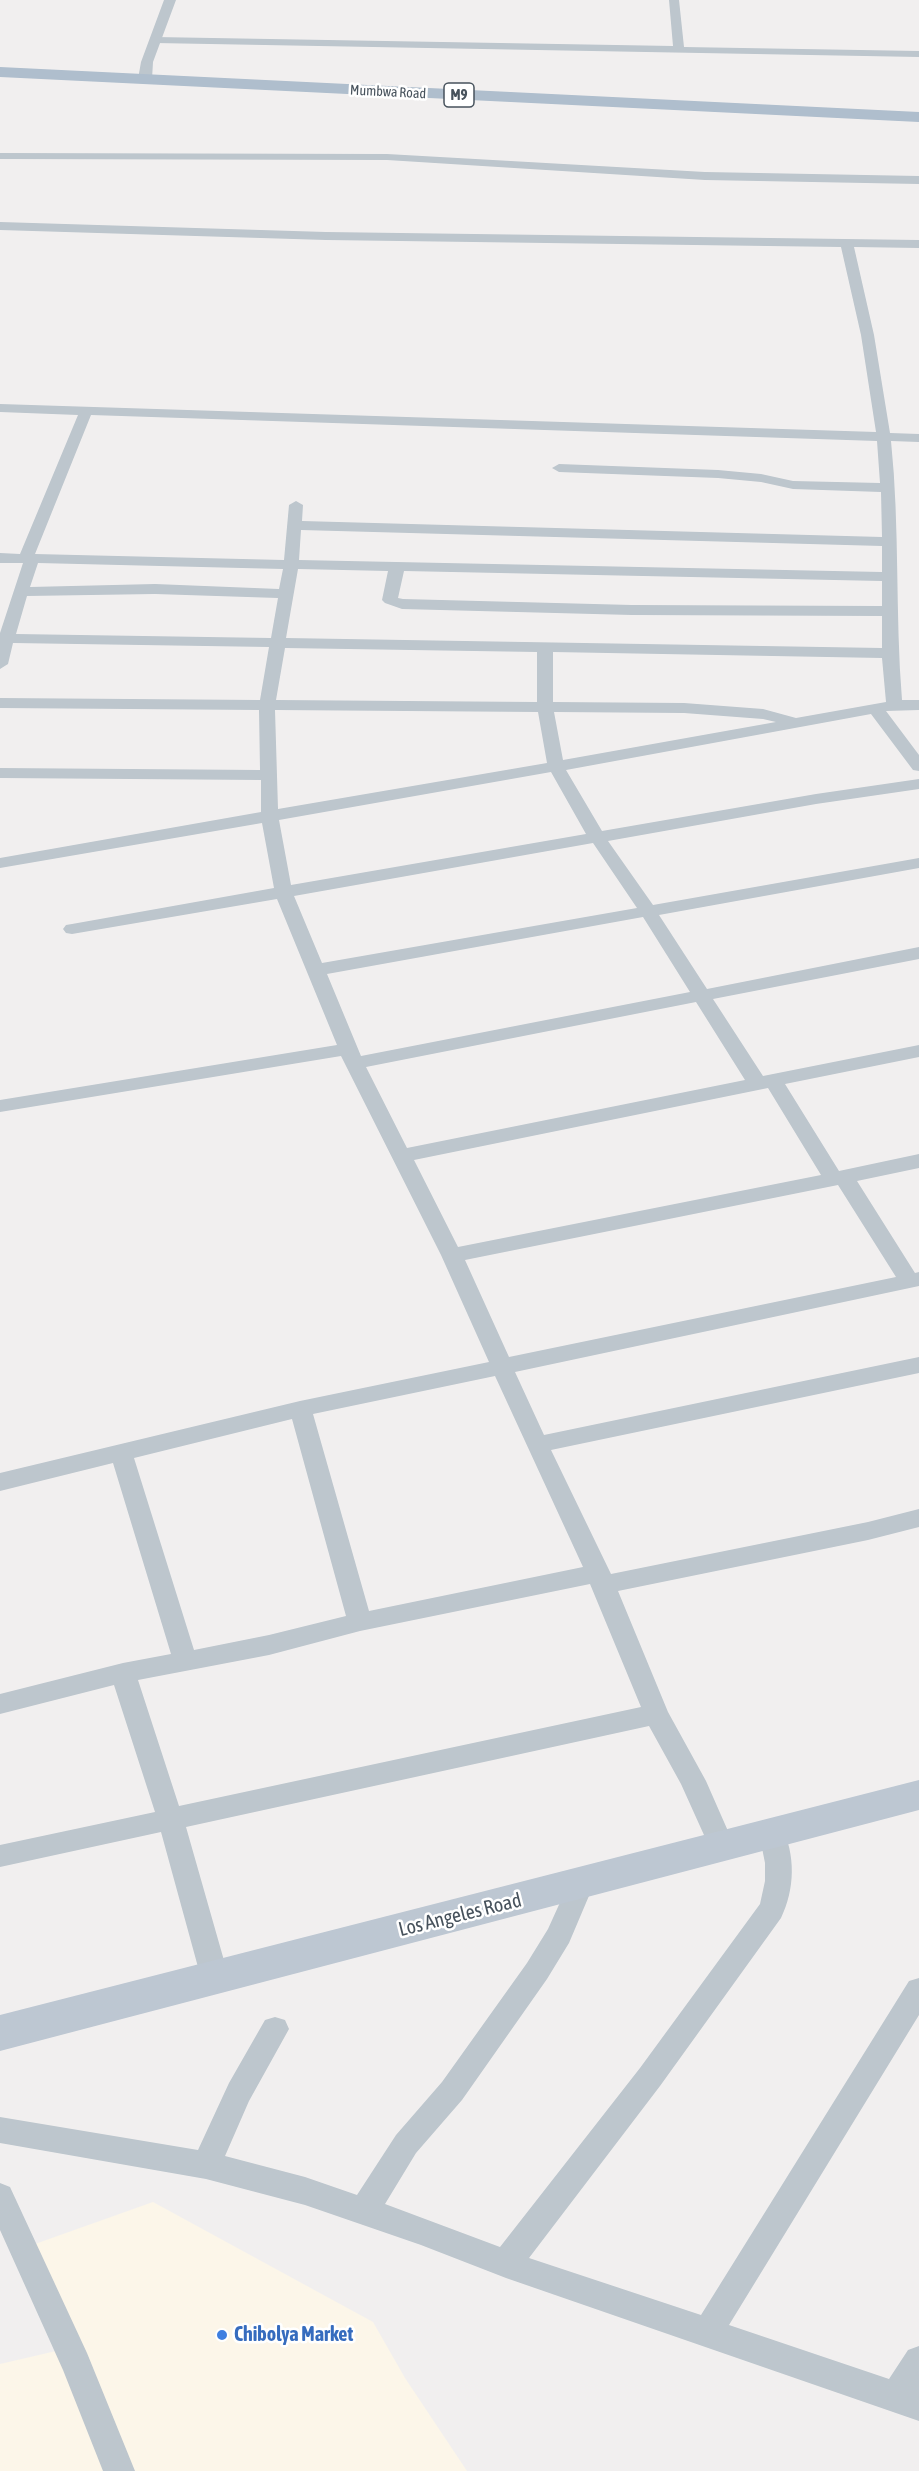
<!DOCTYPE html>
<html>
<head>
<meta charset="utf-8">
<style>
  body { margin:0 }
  canvas { display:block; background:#f1efef }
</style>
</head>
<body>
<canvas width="919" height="2471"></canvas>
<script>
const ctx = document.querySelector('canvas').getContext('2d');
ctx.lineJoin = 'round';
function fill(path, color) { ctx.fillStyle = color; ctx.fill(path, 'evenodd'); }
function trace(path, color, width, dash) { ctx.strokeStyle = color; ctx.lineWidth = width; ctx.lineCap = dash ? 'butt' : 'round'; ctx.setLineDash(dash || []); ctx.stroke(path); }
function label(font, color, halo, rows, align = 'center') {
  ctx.font = font + ' "Asap Condensed",sans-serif'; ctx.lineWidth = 5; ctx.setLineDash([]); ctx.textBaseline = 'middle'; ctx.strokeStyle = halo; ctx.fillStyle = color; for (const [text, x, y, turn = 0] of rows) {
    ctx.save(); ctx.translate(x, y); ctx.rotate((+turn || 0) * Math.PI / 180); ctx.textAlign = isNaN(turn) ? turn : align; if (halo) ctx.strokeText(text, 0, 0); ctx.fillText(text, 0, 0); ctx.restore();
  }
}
fill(new Path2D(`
  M153,2202L373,2322L405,2378L467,2471H0V2364L69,2348L35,2244Z`), '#fcf6e9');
fill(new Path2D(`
  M669,0H679L684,47L919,51V57L155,43L150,40L155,37L673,46Z
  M0,153L387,154L705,172L919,176V184L705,180L387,160L0,159Z
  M0,222L326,232L919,240V248L854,247L874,335L890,433L919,434V442L891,441C900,527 895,614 902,700H919V710L886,711L919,755V771L913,770L871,714L566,770L602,831L816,794L919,779V789L816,804L608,841L653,905L919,858V868L659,915L707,989L919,947V959L713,999L763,1076L919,1045V1057L785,1084L839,1171L919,1154V1168L857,1181L915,1273L919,1272V1286L515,1372L544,1435L919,1357V1373L551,1450L611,1574L868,1522L919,1509V1527L868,1540L618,1591L668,1712L706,1781L735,1847L731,1855L722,1858L713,1855L681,1784L649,1726L186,1827L229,1978L225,1987L215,1990L205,1987L201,1978L161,1832L0,1867V1845L155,1812L114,1685L0,1714V1694L123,1663L171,1654L113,1463L0,1491V1473L300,1401L489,1362L441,1255L341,1056L0,1112V1100L337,1045L277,899L72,934L66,933L63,929L66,925L72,924L274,888L262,823L0,868V858L261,812V780L0,778V768L260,770L259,710L0,708V698L260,700L269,647L13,643L8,664L0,669V633L23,563H0V553L20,554L78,415L0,412V404L876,432L861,335L841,247L326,240L0,230ZM91,415L877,441L880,483L793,481L761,474L718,470L559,464L552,468L559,472L718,478L761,482L793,489L881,492L882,537L302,521L303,505L296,501L289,505L284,560L35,554ZM301,530L882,546V572L299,560ZM38,563L283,569L279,589L155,584L30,587ZM298,569L388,571L382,600L385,603L402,609L632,615L882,616V648L286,638ZM404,571L882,581V606L632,605L403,599L398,598ZM155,594L278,598L271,638L16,634L27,596ZM285,648L537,652V702L276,700ZM553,652L882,658L886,702L796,718L763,709L684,703L553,702ZM275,710L538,712L547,763L278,809ZM554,712L684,713L763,719L776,722L563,760ZM551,772L586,834L291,885L279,820ZM593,843L637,908L322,963L294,896ZM643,917L690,992L361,1056L327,974ZM696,1002L745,1080L407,1148L366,1067ZM768,1088L821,1175L458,1247L414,1160ZM838,1185L896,1277L509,1357L465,1260ZM495,1376L583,1567L369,1611L313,1414ZM292,1419L346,1616L269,1635L194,1650L134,1458ZM590,1584L641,1707L179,1806L138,1680L269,1655L360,1631Z
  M772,1822L781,1825C796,1855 795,1889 781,1918L660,2086L529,2258L701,2315L909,1981L919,1978V2015L729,2325L889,2379L908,2350L919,2346V2421L506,2278L421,2245L305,2205L206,2179L0,2143V2117L198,2150L229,2083L265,2020L275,2017L285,2020L289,2029L249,2101L225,2156L305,2177L357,2195L396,2135L442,2082L527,1963L548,1929L572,1876L581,1873L590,1876L594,1884L569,1943L547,1979L462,2100L416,2153L385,2204L500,2247L640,2068L760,1904L765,1881V1863L759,1833L763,1825Z
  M0,2183L10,2187L87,2353L135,2471H103L63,2370L0,2230Z`), '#bdc6cd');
fill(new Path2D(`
  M164,0H176L153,62L152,79L145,83L140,82L138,79L141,62Z`), '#bdc6cd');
fill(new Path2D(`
  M919,1780V1810L0,2051V2015Z`), '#bdc7d2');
fill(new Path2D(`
  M0,67L919,112V122L0,77Z`), '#afbecd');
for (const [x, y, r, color] of [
  [222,2335,6,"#3f7fe0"]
]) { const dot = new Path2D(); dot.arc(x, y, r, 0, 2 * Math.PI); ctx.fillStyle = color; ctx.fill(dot); trace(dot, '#fff', 2); }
label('14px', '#47525c', '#fff', [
  ["Mumbwa Road",388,92,3]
]);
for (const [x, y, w] of [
  [459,95,30]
]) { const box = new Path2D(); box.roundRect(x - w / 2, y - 12, w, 24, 4.5); ctx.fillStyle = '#fff'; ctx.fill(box); trace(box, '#47525c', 1.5); }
label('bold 15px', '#47525c', null, [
  ["M9",459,95]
]);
label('20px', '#47525c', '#fff', [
  ["Los Angeles Road",460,1915,-14]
]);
label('bold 20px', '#366cbe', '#fff', [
  ["Chibolya Market",234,2335]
], 'left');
</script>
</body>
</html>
